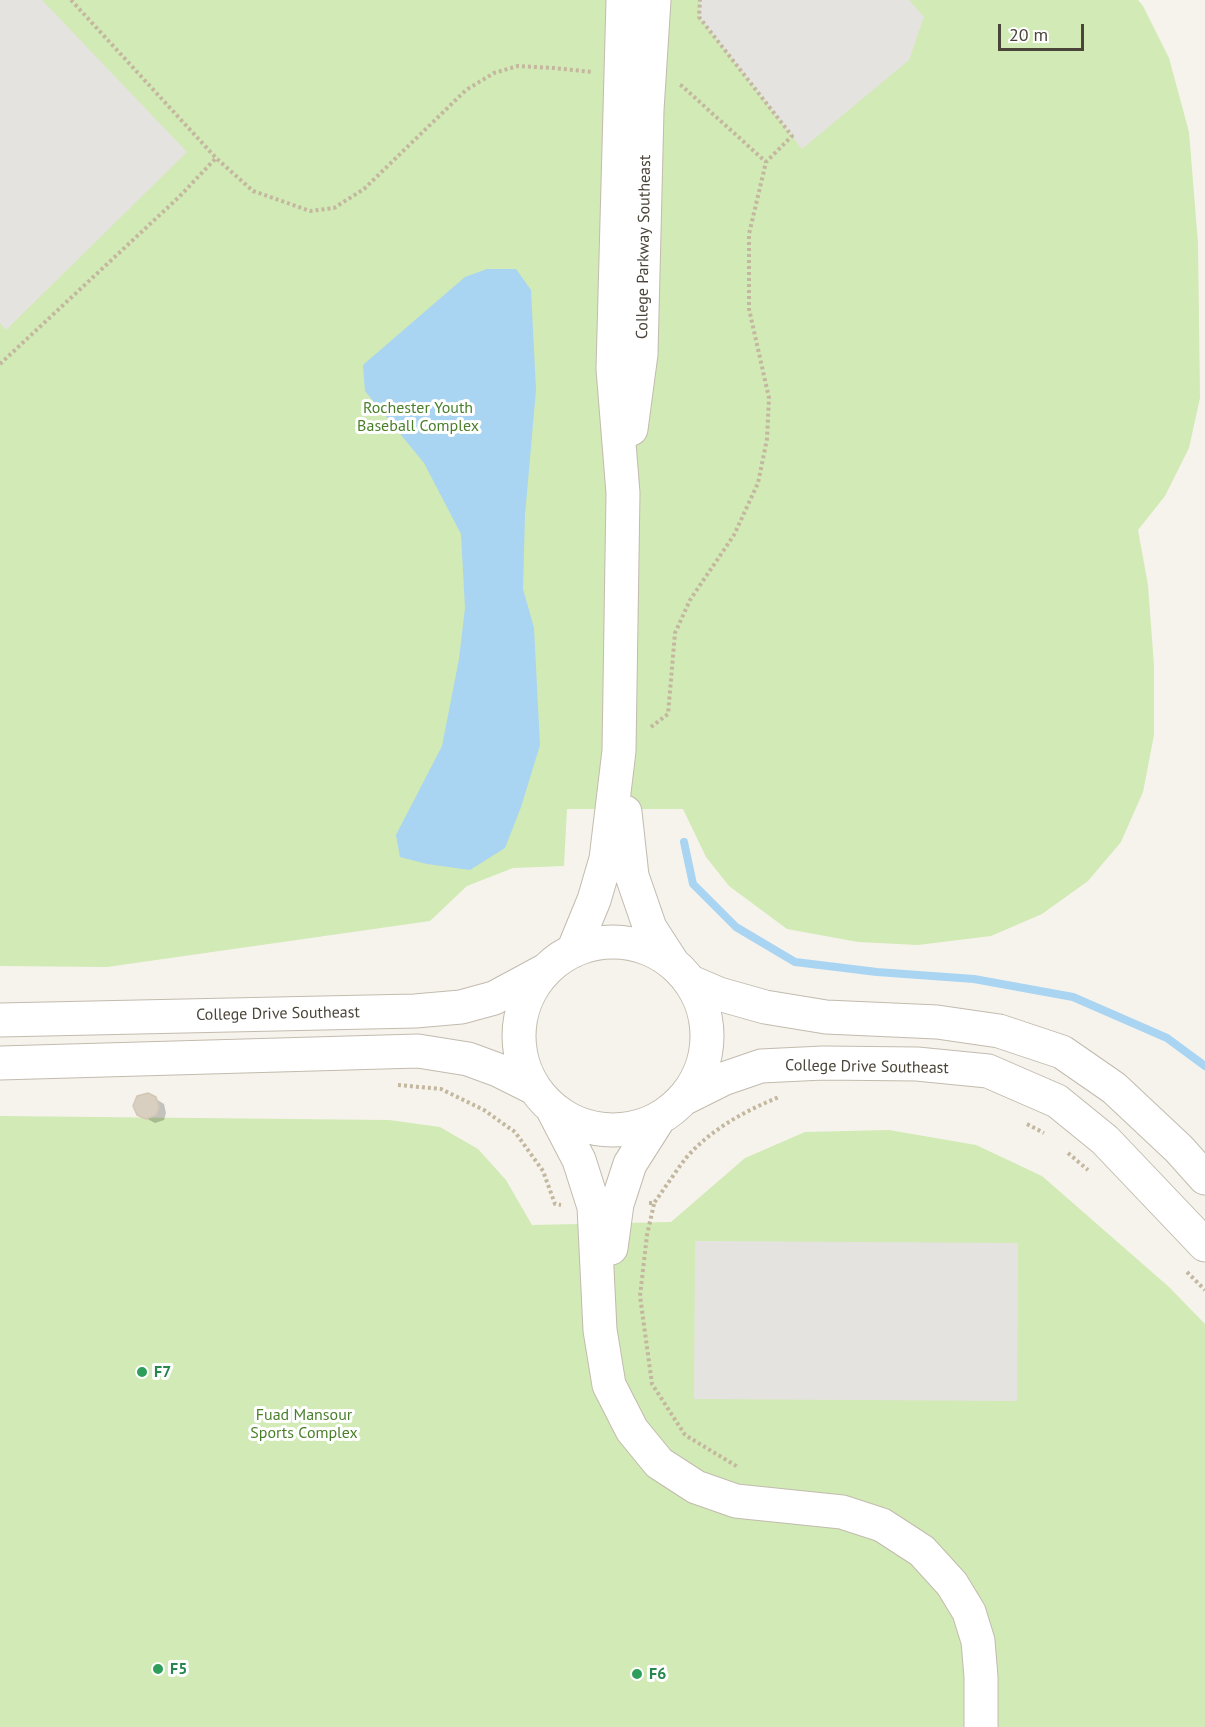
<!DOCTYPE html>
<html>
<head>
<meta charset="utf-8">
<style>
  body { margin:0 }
  #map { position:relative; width:1205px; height:1727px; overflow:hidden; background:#f6f3ec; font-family:"PT Sans",sans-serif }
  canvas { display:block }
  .scale { position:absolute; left:998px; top:24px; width:86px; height:27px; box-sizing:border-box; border:3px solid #4b4439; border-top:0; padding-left:8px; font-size:18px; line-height:21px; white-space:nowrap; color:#4b4439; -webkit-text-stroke:4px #fff; paint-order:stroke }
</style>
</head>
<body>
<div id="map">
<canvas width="1205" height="1727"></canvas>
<div class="scale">20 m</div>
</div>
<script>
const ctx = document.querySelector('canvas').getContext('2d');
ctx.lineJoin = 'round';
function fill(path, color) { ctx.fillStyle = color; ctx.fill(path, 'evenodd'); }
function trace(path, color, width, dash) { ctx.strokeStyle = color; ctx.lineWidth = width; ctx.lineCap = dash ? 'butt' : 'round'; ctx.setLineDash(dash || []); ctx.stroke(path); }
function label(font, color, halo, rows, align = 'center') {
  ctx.font = font + ' "PT Sans",sans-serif'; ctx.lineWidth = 6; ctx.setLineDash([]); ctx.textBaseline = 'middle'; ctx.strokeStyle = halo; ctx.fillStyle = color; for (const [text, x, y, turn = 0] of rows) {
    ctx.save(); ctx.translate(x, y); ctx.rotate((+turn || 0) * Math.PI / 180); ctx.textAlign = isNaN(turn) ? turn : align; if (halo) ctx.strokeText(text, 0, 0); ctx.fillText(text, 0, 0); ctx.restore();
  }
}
fill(new Path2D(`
  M0,0H1138L1143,6L1169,58L1189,132L1198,243L1200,398L1189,448L1165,496L1138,530L1148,585L1154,666V735L1143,792L1121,842L1088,881L1042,914L991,936L918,945L858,942L787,929L729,886L706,857L683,809H567L564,866L513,868L467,886L430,921L107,967L0,966Z
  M0,1116L389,1120L440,1127L478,1149L506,1180L532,1225L671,1222L745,1158L805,1132L889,1130L976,1145L1042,1176L1169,1287L1205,1324V1727H0Z`), '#d2eab5');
fill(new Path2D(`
  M0,0H42L187,152L6,330L0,323Z
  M700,0H909L924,17L909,60L802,149L699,17Z
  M695,1241L1018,1243L1017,1401L694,1399Z`), '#e5e3e0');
fill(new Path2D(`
  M487,269H516L531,290L536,390L525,515L523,589L534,628L540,745L521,807L505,848L470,870L427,864L400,857L396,835L442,746L459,659L465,608L461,534L424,463L365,391L363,365L465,277Z`), '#a9d4f2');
fill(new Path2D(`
  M148,1094L164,1104L166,1113L164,1120L155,1123L138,1114Z`), '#0003');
trace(new Path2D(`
  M684,842L693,884L736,927L795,962L877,972L974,979L1073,997L1167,1038L1205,1066`), '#a9d4f2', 8);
const building = new Path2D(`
  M148,1093L156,1097L159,1107L156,1115L146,1119L137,1115L133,1106L137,1096Z`);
fill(building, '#d8cfc1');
trace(building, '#d3c7b4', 1.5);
const tertiary = new Path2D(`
  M631,429L641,354L647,110L654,0
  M625,812L632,876L650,928L672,962
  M519 1036a94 94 0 1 1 188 0a94 94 0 1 1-188 0Z
  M573,951L594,900L606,859L619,751L623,493L613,369L623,0
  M691,982L719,994L765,1007L826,1017L937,1022L999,1031L1062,1052L1114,1088L1179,1149L1205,1178
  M0,1020L415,1011L461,1007L494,998L546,970
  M0,1063L418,1051L468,1059L498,1070L534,1088
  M685,1098L723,1079L761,1066L823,1063L917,1064L988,1071L1057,1101L1105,1140L1205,1245
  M553,1110L579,1160L594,1207L600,1330L609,1385L632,1430L659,1463L696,1487L736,1501L842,1512L882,1525L922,1551L952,1584L969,1612L978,1641L981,1677V1727
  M611,1248L617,1204L630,1164L658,1120`);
trace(tertiary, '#c2bbae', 35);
trace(new Path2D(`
  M71,0L216,158L253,191L310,211L334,208L364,189L466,90L494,73L518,66L554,68L592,72
  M680,85L682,86L766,162
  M0,364L179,197L216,158
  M651,727L668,714L675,633L690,600L734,535L758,483L767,439L769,398L749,309V234L766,162L792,136L699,17L700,0
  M398,1085L441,1089L484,1110L515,1132L543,1171L555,1204L561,1205
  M1027,1124L1044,1133
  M1068,1153L1088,1170
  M649,1203H654C665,1188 675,1172 686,1158C711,1129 745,1111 779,1097
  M654,1204L647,1235L640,1296L652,1384L685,1435L738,1467
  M1187,1272L1205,1290`), '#c4b79f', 4, [3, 3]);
trace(tertiary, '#fff', 33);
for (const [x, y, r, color] of [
  [142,1372,6,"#2e9e5b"],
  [158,1669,6,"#2e9e5b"],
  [637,1674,6,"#2e9e5b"]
]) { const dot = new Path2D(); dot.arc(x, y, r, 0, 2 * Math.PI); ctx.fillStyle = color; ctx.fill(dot); trace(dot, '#fff', 2); }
label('16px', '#4b4439', '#fff', [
  ["College Parkway Southeast",644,247,-89],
  ["College Drive Southeast",278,1014,-1],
  ["College Drive Southeast",867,1067,1]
]);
label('16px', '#4a7f2a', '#fff', [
  ["Rochester Youth",418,408],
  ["Baseball Complex",418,426],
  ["Fuad Mansour",304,1415],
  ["Sports Complex",304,1433]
]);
label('bold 16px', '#27864d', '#fff', [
  ["F7",154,1372],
  ["F5",170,1669],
  ["F6",649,1674]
], 'left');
</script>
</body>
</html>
